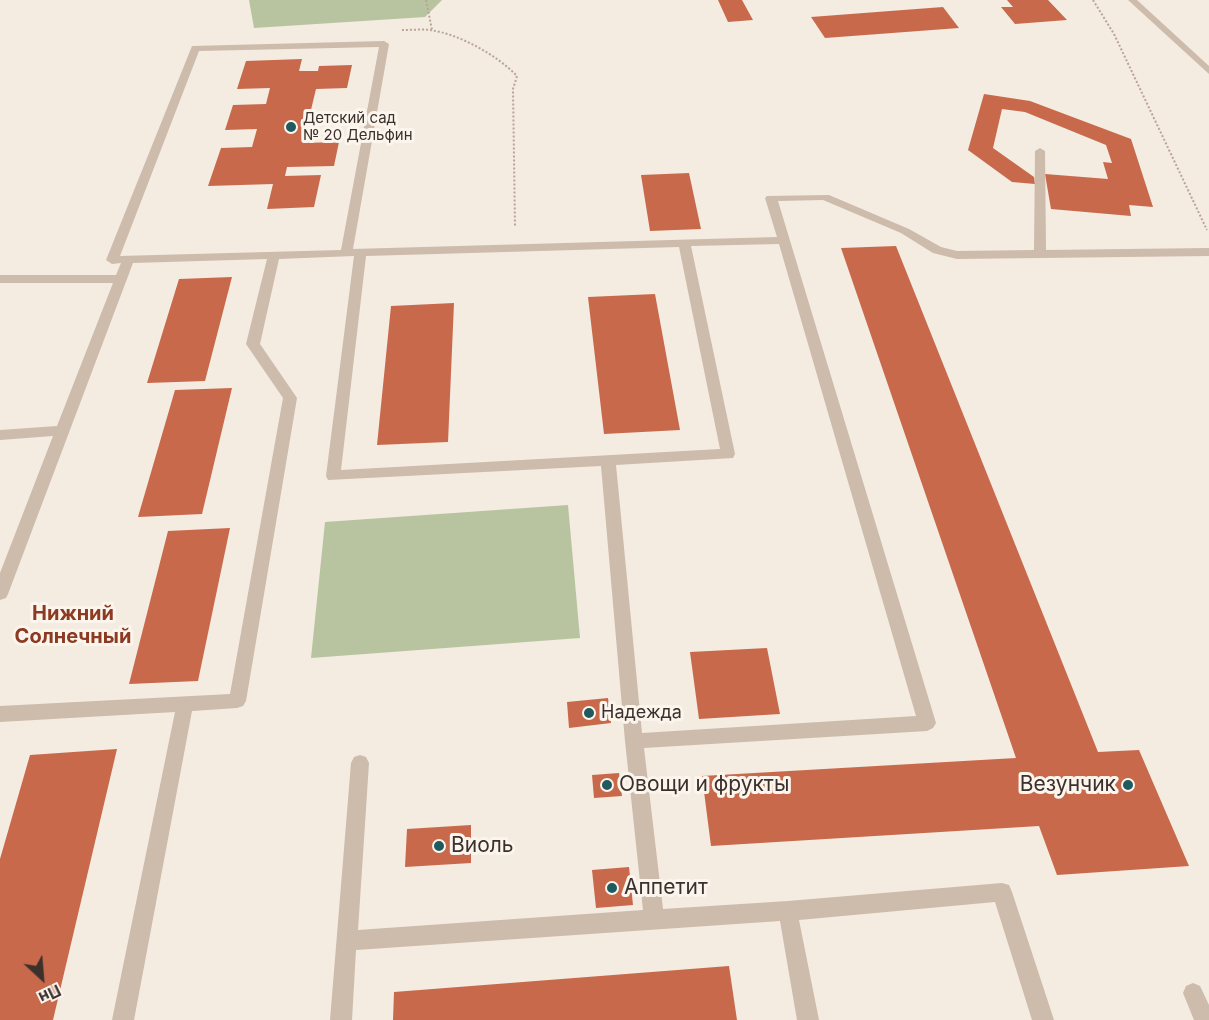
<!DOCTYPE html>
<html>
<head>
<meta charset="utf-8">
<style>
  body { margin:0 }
  #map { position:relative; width:1209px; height:1020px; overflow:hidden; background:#f4ebe1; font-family:Inter,sans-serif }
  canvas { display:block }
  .north { position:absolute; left:12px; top:948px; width:60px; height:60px; -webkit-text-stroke:4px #fbf5ee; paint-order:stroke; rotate:154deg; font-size:16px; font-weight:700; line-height:24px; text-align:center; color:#3b302b }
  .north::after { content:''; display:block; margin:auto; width:21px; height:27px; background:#3b302b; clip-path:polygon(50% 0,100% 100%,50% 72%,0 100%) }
</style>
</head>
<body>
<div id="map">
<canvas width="1209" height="1020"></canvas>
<div class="north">Пн</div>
</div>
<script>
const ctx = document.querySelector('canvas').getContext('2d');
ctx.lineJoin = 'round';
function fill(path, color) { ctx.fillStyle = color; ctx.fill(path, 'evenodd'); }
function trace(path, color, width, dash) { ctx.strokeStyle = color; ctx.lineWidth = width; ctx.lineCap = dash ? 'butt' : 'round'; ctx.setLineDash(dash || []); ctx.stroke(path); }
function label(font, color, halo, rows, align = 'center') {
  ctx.font = font + ' Inter,sans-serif'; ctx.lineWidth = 6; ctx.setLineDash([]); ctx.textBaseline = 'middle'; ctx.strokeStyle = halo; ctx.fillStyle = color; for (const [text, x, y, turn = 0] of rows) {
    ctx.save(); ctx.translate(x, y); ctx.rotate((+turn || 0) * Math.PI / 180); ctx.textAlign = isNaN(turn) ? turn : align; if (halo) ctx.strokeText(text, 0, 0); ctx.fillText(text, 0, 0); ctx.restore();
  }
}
fill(new Path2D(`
  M249,0H442L425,17L254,28Z
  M568,505L580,638L311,658L325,522Z`), '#b8c4a0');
fill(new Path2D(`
  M718,0H742L753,20L728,22Z
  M1007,0H1048L1067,20L1015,24L1001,7H1013Z
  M943,7L959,28L825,38L811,17Z
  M302,59L299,71H318L319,66L352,65L347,88L316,89L303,143L339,142L334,166L287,167L285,176L321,175L314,207L267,209L273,184L208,186L221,148L252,147L257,129L225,130L233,105L266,104L270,88L237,89L246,61Z
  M984,94L1030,101L1131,139L1153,207L1129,205L1131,216L1051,209L1045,174L1108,179L1103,162L1112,163L1106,145L1025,112L1002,109L993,148L1034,177L1035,184L1012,182L968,150Z
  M689,173L701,229L650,231L641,175Z
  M896,246L1098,752L1139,750L1189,866L1057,875L1039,826L711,846L702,776L1016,758L841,248Z
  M232,277L205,381L147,383L179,279Z
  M655,294L680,430L604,434L588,297Z
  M454,303L448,442L377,445L391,306Z
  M232,388L202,514L138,517L175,390Z
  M230,528L198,681L129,684L168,531Z
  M767,648L780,714L699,719L690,652Z
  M608,698L611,723L569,728L567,702Z
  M117,749L53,1020H0V859L30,755Z
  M619,773L622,796L594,798L592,775Z
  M471,825V863L405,867L407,829Z
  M629,867L633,905L596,908L592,870Z
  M729,966L737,1020H393L394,992Z`), '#c8694b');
trace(new Path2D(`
  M426,0L432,30
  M1093,0L1114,34L1207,230
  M402,30C411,30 421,29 430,30C459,34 497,55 517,76L513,89L515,226`), '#b9a596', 2, [2, 2]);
fill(new Path2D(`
  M384,41L389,44L353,249L777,237L765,198L767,196L829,195L909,229L941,247L957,251L1034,250L1035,151L1040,148L1045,151L1046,250L1209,248V256L957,259L933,253L901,233L823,200L778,201L936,723L933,728L927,731L644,748L663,909L788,901L1002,883L1009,885L1012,892L1054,1020H1032L995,902L799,920L819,1020H797L780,921L356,950L352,1020H330L351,763L354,757L360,755L366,757L369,763L358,930L643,910L625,741L601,466L328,480L326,476L354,256L279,259L260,344L297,398L246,701L243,706L237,708L192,711L134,1020H112L175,712L0,722V706L230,694L283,398L246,344L267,259L133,263L8,594L6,598L0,600V573L53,436L0,440V430L57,426L113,283H0V275H116L121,263L112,264L106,260L192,46ZM379,47L341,250L120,256L199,51ZM779,244L916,716L642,733L616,465L733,458L735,454L691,246ZM679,247L720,449L341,470L366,256Z
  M1193,983L1200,986L1209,1005V1020H1194L1183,993L1186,986Z`), '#cdbbac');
fill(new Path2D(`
  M1128,0H1137L1209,66V74Z`), '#cdbbac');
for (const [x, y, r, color] of [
  [291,127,6,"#1f5a5e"],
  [589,713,6,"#1f5a5e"],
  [607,785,6,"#1f5a5e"],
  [1128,785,6,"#1f5a5e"],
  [439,846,6,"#1f5a5e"],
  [612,888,6,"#1f5a5e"]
]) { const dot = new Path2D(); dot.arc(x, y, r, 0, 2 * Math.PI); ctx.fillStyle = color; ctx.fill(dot); trace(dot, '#fbf5ee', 2); }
label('15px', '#3b302b', '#fbf5ee', [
  ["Детский сад",303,118],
  ["№ 20 Дельфин",303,135]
], 'left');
label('18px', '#3b302b', '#fbf5ee', [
  ["Надежда",601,713]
], 'left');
label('bold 20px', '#8c3b22', '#fbf5ee', [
  ["Нижний",73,614],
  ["Солнечный",73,637]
]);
label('21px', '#3b302b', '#fbf5ee', [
  ["Овощи и фрукты",619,785],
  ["Везунчик",1116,785,"right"],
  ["Виоль",451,846],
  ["Аппетит",624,888]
], 'left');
</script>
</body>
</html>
